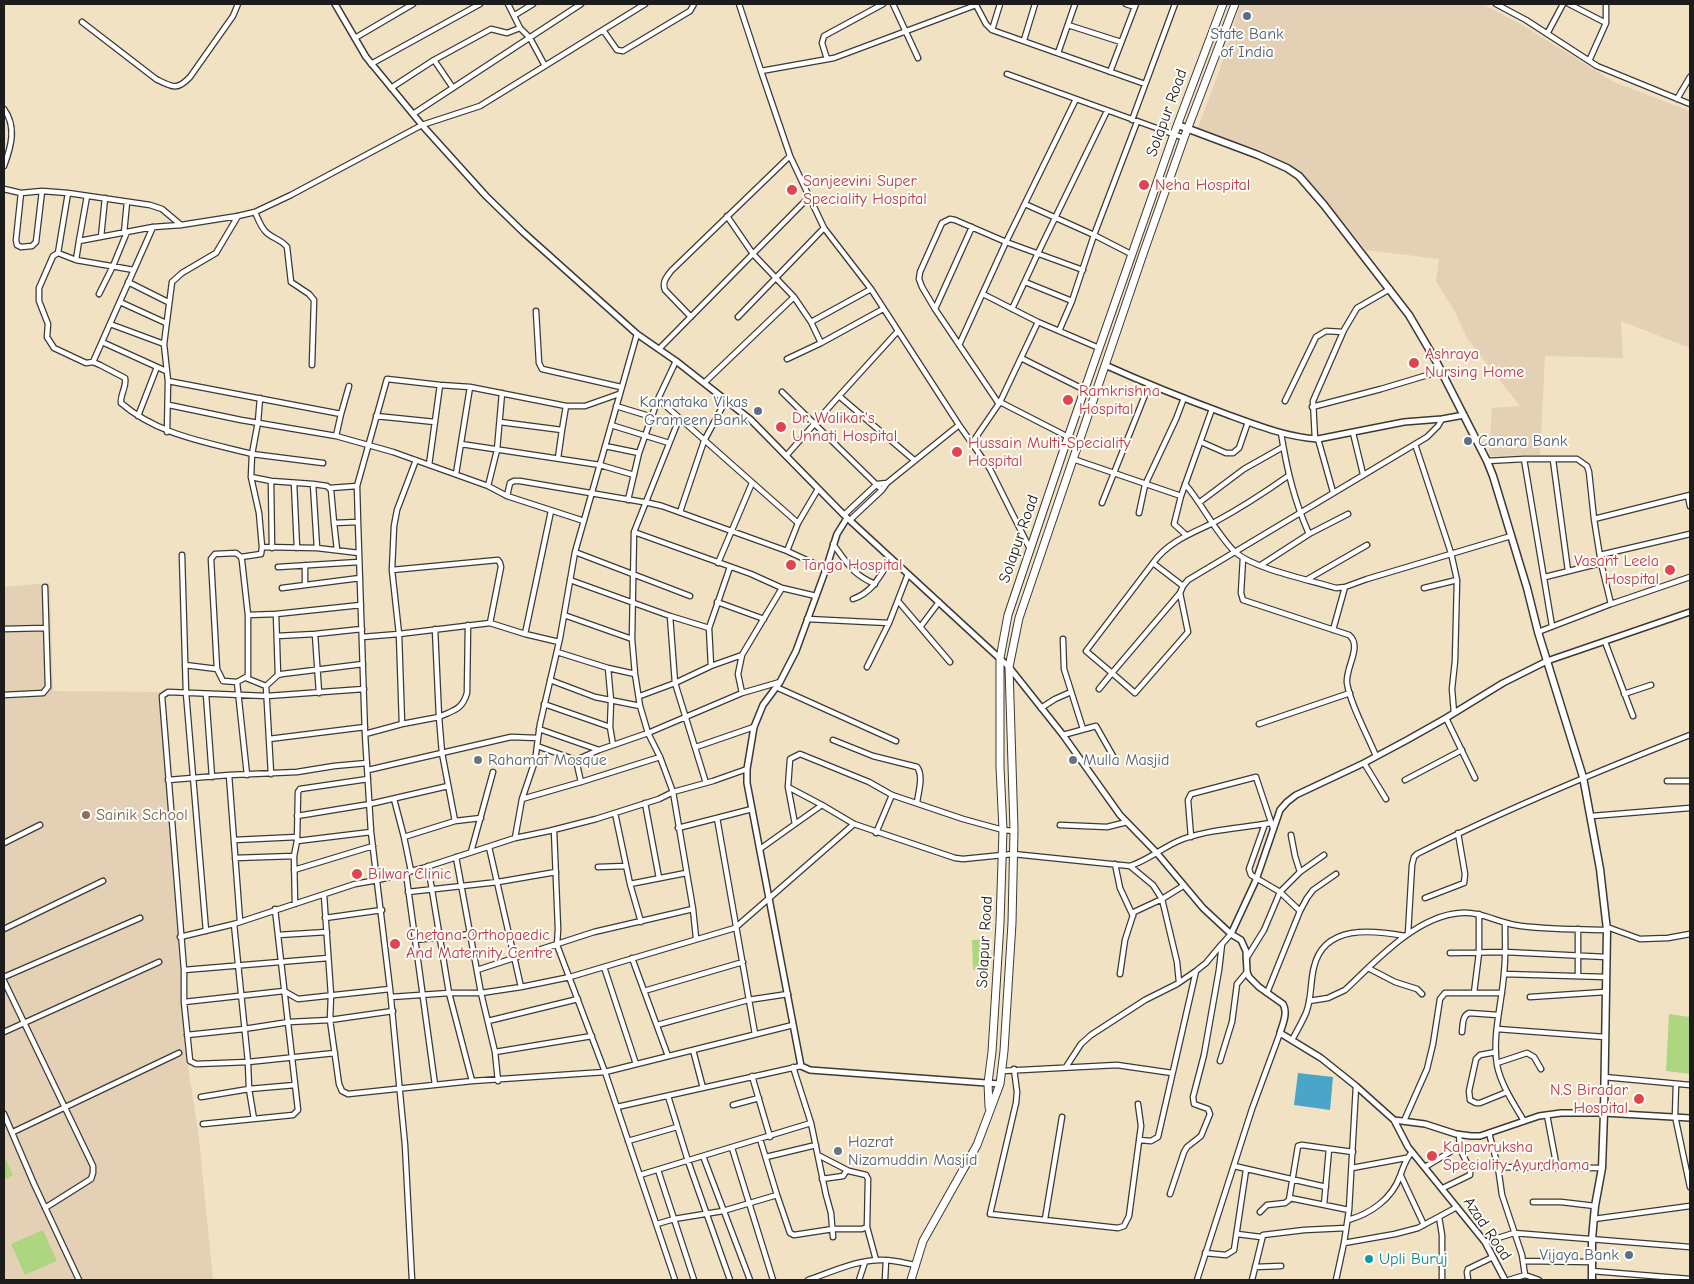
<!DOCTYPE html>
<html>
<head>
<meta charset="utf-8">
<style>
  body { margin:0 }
  #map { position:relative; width:1694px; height:1284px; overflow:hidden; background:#f1e2c4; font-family:"Comic Neue",sans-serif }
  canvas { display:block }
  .frame { position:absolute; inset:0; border:5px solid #1c1c1c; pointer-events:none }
</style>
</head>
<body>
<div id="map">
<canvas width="1694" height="1284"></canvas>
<div class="frame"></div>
</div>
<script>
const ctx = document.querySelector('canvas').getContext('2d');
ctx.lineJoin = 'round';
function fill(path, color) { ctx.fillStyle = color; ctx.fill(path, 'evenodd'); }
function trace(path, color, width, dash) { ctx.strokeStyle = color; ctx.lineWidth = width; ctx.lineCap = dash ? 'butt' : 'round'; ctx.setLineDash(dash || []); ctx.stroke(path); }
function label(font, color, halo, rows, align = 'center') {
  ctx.font = font + ' "Comic Neue",sans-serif'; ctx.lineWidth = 4; ctx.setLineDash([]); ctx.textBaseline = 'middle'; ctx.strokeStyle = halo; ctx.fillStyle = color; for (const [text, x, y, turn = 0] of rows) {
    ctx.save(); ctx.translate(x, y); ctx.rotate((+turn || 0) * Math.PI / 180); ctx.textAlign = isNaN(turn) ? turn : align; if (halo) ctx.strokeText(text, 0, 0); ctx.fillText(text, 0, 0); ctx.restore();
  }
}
fill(new Path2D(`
  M1240,4H1483L1522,25L1614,82L1690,111V242L1689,246L1690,256V348L1621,321L1623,358L1545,356L1540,455L1489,456L1492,408L1520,406L1467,338L1455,312L1436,281L1439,259L1366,250L1303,174L1261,150L1197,130L1220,69Z
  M50,583L53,691L160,692L186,1052L199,1139L213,1280H4V587Z`), '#e4d0b4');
fill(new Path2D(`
  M989,939V970H973L972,940Z
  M1669,1014L1690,1017V1074L1666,1071Z
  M4,1156L13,1175L4,1180Z
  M43,1230L57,1261L25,1275L11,1244Z`), '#aed680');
fill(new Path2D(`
  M1298,1073L1333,1077L1330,1110L1294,1105Z`), '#4ba5c8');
const minor = new Path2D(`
  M508,4L520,28
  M739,4L761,71L834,58L976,5L986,24L992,30L1145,84
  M893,4L918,58
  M1126,4L1135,7
  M1496,4L1526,20L1597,66L1690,104
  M1569,4L1606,23
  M515,15L533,4
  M82,22L156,79C172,87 177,91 190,77L233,16L238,4
  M1068,25L1121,42
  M603,30L617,50L623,51L690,11L694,4
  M992,30L1000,4
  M1547,34L1563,4
  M355,38L413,4
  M1024,40L1035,4
  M1058,53L1075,4
  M827,59L822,43L824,36L883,4
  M434,60L453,88
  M1589,61L1606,23V4
  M371,64L480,4
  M761,71L790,156L824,228L871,289L959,425L990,469L1030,549
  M1110,72L1136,4
  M1007,74L1184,138
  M391,88L434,60L491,29L507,33L520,28L530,38L545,66
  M1677,99L1690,77
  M4,109C17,127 11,147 4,166
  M413,114L581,4
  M1132,120L1175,4
  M4,189L21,193L42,191L68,193L150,205L162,209L181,225
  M21,193L16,240L17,245L21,247L32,246L36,242L42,191
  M1025,204L1094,235L1131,254
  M255,212C258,219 261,228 267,233C274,239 282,240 287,247L291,282L309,294L314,300L312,365
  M727,216L753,254L794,297L811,322L821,343L883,309
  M124,233L127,202
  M101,237L105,198
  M79,241L87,196
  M58,253L68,193
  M76,260L134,270
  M128,282L168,302
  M1025,282L1072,301
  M99,294L113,266L127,232
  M983,294L1038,322L1099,348
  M120,302L166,323
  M935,309L972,227
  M1012,309L1038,253L1107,111
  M536,311L539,363L542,369L621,387
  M691,317L665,290C662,282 666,278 671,271L790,156
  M738,317L824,228
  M811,322L871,289
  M110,324L164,344
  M898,331L839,396L914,460
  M1059,331L1072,301L1094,235L1137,122
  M102,342L166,371
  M959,345L1006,242L1083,270
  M659,349L809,197
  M1021,358L1085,390
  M787,359L821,343
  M93,362L153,227
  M168,381L164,344L172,282L182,273L216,253L238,216
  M704,383L794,297
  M440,385L470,387
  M782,392L882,490
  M260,398L258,422L252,454C206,442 158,435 121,403C120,394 127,387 125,378L100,365L93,362L86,363L54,348L47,337L48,324L39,301V288L53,256L58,253L76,260L79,241L153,227L181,225L238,216L255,212L291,195L422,125L480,106L645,4
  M658,399L798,523
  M1285,401L1316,337L1326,331L1343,332
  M1000,402L1078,442
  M999,404L935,309L922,287L919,279L920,272L942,223L950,219L955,220L1006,242L1076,99
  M169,405L241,420L336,436L393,452L488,486L507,496L584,521
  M616,406L652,417
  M1312,407L1381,389L1441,371
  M341,414L349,386
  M138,416L157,367
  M376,416L435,422
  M500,422L562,430L566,406H585L619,394
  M611,425L669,443
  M167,432L168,381L341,414L336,436
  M1281,433C1287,470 1294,500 1309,534
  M1353,433L1363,474
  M1315,439L1313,401L1344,330L1357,308L1390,289
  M1318,439L1333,492
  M1201,442L1226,453H1233L1239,448L1248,422
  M972,443L1000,402L1038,322
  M461,444L600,465L634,475
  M1415,444L1451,553L1457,580L1455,661L1452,689L1454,713
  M605,446L639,453
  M786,456L839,396
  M558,458L562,430
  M1073,459L1181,496
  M1524,459H1577L1587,466L1589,472L1594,519L1601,563L1545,577
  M1553,460L1568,571
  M1487,461L1524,459L1552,626
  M456,474L470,387L566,406
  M251,477L271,481L313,484
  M271,481L272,548
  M294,483L297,548
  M1185,484C1203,505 1215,532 1235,552C1254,569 1310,580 1336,588L1345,587L1367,579L1511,536
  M488,486L497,450L502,393
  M330,488L357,486
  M507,496L510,483L514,481H520L649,503L662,506L787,551L826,569
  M1688,496L1690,506
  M628,500L639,453L658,399L676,361
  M1200,502L1244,469L1283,447
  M1102,503L1149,385
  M680,512L704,441L726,400
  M1139,513L1145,485L1176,419L1184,398
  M844,515L877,484L887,483
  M1594,519L1690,495
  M850,520L882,490L887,483L959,425
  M358,522L334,523L331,490L327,486L313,484L317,548L359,553
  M334,523L337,550
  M634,532L751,574L782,588L816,596
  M1186,535L1174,524L1181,496L1212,409
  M833,544C848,564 852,574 875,584
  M317,548L262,547L259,513L251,477L252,454L323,463
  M787,551L798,523L818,489
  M575,552L690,596
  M236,553L241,557L242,561L248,615V676L237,682L223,681L217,669L211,559L215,554Z
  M182,555L186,693L206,931
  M1600,555L1690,534
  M241,557L261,554L262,547
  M1243,558L1241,593L1243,600L1349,635C1363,646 1345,668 1347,683C1350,704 1368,736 1376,756
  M718,563L752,483
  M1153,563C1168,542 1190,534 1213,523C1239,509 1264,493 1288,476
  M1601,563L1611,604
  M305,565V585
  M1261,565L1309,534L1348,514
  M278,567L359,562
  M392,570L498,560L500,563L501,567L490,623
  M1308,579L1367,545
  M570,580L670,616L709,628L711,666L675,683L640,696
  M1183,586L1153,563L1086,651L1112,673L1180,593L1183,586L1188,580L1427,437L1438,426L1442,419
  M282,588L360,578
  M1424,588L1457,580
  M853,599C873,592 880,576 891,558
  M898,601L950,662
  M717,602L764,619
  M248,615L276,614
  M564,615L632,639L635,674L640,706
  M670,616L675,683L706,783
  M807,619L889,623
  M921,626L939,602
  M709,628L730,567
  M4,629L46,628
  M435,629L439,717C454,710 462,710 467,693L468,625
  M1333,630L1345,587
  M1538,632L1611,604L1690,577
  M525,634L551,511
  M277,636L315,634
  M362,637L399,634L490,623L525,634L559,642
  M632,639L634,532L679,419
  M1063,639L1064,669L1083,729
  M1605,642L1633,716
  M557,652L608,668L635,674
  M742,655L738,674L742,693L780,682
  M185,665L217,669
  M711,666L742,655L782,588
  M867,667L889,623L908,574
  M608,668L611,701L610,727
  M278,675L276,614L361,605
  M246,678L266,686
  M550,680L595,697L640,706L648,733L660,757L673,792L693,909L696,938
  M237,682L247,775
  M776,687L896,741
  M1099,689L1112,673L1135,693L1188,632L1180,593
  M319,693L315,634L362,629
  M206,694L212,777
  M1624,694L1651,685
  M4,695L43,693L48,687L45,587
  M544,704L610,727L613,745
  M1041,708L1055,699L1071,692
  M1446,718L1475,778
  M1259,724L1350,693
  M539,729L599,750L648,733L742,693
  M365,734L402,724
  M1063,735L1096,726L1113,756
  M269,739L365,727
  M833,740L873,756L917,767C924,776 918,793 917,803
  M537,746L576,760L581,782L660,757
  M696,747L754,727
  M576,760L599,750
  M1364,763L1386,799
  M368,770L511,737L538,738
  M271,774L266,686L278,675L282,674L363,664
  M229,775L240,921
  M168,780L229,775L297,772L334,766L367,763
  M1405,780L1462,750
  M1667,781H1690
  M788,787L822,805L854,824L955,858L963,859L1013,854L1130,866L1153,885L1162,899L1177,962L1179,982
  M394,799L404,837
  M522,799L581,782
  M645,803L659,878
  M752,809L717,818L755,1034
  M615,813L630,884L641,922
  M297,816L370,804L448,786
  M1592,816L1690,808
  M455,821L481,818
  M795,824L822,805
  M1265,824L1249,869L1251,875L1280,892L1300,911
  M1060,825L1107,827L1127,822
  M678,828L717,818
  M554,830L558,929L557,945L605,1072L675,1280
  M876,833L892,795
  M1291,835L1295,856L1300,872
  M1191,837L1188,800L1191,794L1256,777L1273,828
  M515,838L549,831L596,819L659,799L673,792L713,781L747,769
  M234,840L297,837
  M297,841L298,792L300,789L368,779
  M4,843L40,825
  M489,847L521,987
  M760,849L795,824L788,787L790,759L800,754L869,782L892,795L963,819L1003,830L1014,831
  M471,852L493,772
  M294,856L295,904
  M456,857L481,993L495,1052L498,1081
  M235,858L294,856L297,841L371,832
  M1115,864L1120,888L1133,916
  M428,866L449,993L472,1081
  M1130,866C1149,860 1164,846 1183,839C1211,829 1242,828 1271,823
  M598,867L626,866
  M294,870L373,846
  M411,871L404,837L455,821L442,753L439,717L402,724L399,634L392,570L394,526L397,510L416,460
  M406,873L435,1085
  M630,884L686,873
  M408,892L498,882L556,872
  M324,895L331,995L330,1020L339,1084L342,1091L348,1094L472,1081L605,1072L793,1025
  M1425,898L1464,883L1465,874L1458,833
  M325,918L382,910
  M1505,923C1505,940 1506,956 1504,973C1502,1003 1492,1035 1497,1065C1501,1085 1514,1104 1524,1121
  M234,924L248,1062L249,1089L254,1119
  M1607,927L1640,939L1668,938L1690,934
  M4,929L103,881
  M1408,934L1412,865L1414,857L1417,854C1506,809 1598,771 1690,735
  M278,935L327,932
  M180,937L234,924L355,884L378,880L423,868L515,838L522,799L535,761L540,724L560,638L575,552L637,334
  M415,940L471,934
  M1450,953L1505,952L1606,957
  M632,958L668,1056
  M1246,959L1264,930L1280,892L1300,872L1324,855
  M604,967L636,1064
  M1368,968L1395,982L1417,989L1422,994
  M184,970L328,958
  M477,970L594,932L693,909
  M1120,974L1125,940L1134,912L1162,899L1183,886
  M1504,974L1606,977
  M1578,976V929
  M4,977L140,918
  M4,981L93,1166V1173L91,1179L45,1208
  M644,991L743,962
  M1267,993L1300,911L1307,898L1313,890L1336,874
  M1474,993L1479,953V914
  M391,997L449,993H481L521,987L570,977L735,928L854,824
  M1530,997L1605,992
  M1309,1001L1328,998L1345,990C1375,962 1416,916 1460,913C1479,911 1497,922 1515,925C1545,930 1577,929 1607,930
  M184,1002L284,991L298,999L390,989
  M488,1021L578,999
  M657,1025L748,1000L788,994
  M1497,1029L1605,1037
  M4,1032L159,962
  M1462,1032C1463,1025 1462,1016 1469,1013L1498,1015
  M187,1035L244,1029L289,1022L330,1020L393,1011
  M1292,1040C1297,1031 1302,1022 1306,1013C1312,998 1310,982 1314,967C1324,924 1373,930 1405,936
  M693,1050L703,1088
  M495,1052L592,1036
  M1496,1052L1480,1055L1476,1059L1469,1091L1470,1100L1476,1103H1480L1507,1092
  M335,1053L248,1062L196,1064L190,1061L184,1002V970L162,696L168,692L267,696L364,689
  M1220,1061L1232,1022L1237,984L1247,972
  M1497,1063L1527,1053L1534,1057L1541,1069
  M793,1067L811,1123L826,1195L831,1213L833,1237
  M1066,1067L1081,1044L1091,1035L1145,1000L1177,984L1196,971L1206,963L1221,945
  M1014,1069L1017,1092L1016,1103L990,1214L1118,1228L1124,1226L1129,1216L1141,1126L1138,1104
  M1002,1071L1117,1065L1172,1073
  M752,1076L770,1137
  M1604,1077L1690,1085
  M1676,1084L1675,1116L1690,1187
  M668,1096L688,1161L730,1280
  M201,1097L249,1089L295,1085
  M733,1105L759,1098
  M617,1107L801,1066
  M4,1114L34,1184L79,1280
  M1547,1115L1557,1168
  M1404,1121L1427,1069L1433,1044L1440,999L1445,993H1502
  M203,1124L293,1115L298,1110L275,909
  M13,1132L179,1053
  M1489,1133L1498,1167L1502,1195L1522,1255L1525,1275
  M1139,1140L1151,1141L1158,1137L1196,971
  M628,1141L677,1127
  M732,1148L773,1280
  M703,1156L750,1280
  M766,1157L816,1145
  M1234,1166L1326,1187
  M1425,1167L1450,1152
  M1498,1167L1602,1168
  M1352,1168L1406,1158
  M658,1170L694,1280
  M640,1175L811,1123
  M1401,1176L1424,1225
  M822,1179L843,1176L847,1170
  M1443,1188L1470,1175V1169L1460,1149L1459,1134
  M1170,1194L1184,1152L1187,1147L1201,1136L1210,1114L1208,1109L1194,1104L1193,1097L1204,1055L1219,970L1222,944L1231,934
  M777,1195L790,1233L794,1235L833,1229H862L867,1227L868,1179L866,1175L849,1171L818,1155
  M1290,1198L1349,1210
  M1533,1202H1561L1595,1206
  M1324,1205L1329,1149
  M1260,1212L1267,1205L1285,1203L1289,1200L1298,1146L1302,1145L1353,1152
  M1439,1217L1442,1235V1280
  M1045,1219L1062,1117
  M1594,1219L1690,1206
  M1348,1220C1370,1214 1392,1199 1400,1176C1404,1166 1405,1160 1412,1152
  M657,1224L674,1219L723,1211L777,1195L760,1139
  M867,1227L876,1260
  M1237,1234L1261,1237
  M1485,1242L1514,1233L1690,1247
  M1344,1243L1395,1234L1418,1228L1457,1207
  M1205,1253L1226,1255L1234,1250L1246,1170
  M1523,1261L1593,1262
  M1255,1267L1281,1266
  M1592,1271L1690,1279
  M412,1280L405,1145L390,989L371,832L365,734L358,522L357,486L387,379L440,385L429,465
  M808,1280C832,1272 858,1259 884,1260C894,1260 905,1263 915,1265
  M859,1280L865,1262
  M885,1280L886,1260
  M1197,1280L1252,1109L1280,1033
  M1252,1280L1263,1235L1304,1230L1346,1228
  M1336,1280L1344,1243L1349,1210L1356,1086
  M1468,1280L1467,1272L1468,1269L1493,1257
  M1509,1280L1525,1275L1539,1280`);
const tertiary = new Path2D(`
  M335,4L366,57L422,125L486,196L523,232L637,334L676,361L751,420L844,515L1009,667L1063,735L1120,815L1156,852L1203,908L1231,934L1241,940L1246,951L1247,972L1249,977L1259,987L1283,1004C1288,1013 1283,1023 1280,1033L1321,1058L1356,1086L1394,1120L1425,1124L1456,1134L1471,1136H1480L1539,1116L1561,1113H1604L1690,1118
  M1105,365C1145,383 1185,399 1226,414C1256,425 1286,437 1318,439L1404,422L1442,419L1464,415
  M847,518L837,534L826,569L796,651L780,682L763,705L754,727L747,769V783L801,1066L810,1070L1000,1084
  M1231,934L1256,880L1280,810L1287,802L1296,795L1364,763L1407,740L1446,718L1503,683L1547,661L1690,612
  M1394,1120L1408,1147L1485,1242L1505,1280`);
const secondary = new Path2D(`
  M1178,125L1258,155L1287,168L1299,176L1324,205L1409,315L1436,361L1487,461L1493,476L1527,588L1538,632L1583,777L1600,869L1607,930L1604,1113L1602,1168L1595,1206L1592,1239V1280`);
const primary = new Path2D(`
  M989,1107L988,1083L992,1052L1000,923L1003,830L1000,767V658L1008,615L1068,437L1174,134L1223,4
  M911,1280L923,1241L977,1145L1000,1084L1004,1051L1012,923L1014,830L1009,667L1019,618L1143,254L1184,138L1235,4`);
trace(minor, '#3c3a35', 7);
trace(tertiary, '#3c3a35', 8);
trace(secondary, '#3c3a35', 9);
trace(primary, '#3c3a35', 9);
trace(minor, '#fff', 4.5);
trace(tertiary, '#fff', 5);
trace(secondary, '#fff', 6);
trace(primary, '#fff', 7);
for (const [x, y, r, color] of [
  [1247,16,5,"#5c6f8a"],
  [1144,185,6,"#e0444e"],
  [792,190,6,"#e0444e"],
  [1414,363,6,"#e0444e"],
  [1068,400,6,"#e0444e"],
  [758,411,5,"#5c6f8a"],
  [781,427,6,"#e0444e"],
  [1468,441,5,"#5c6f8a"],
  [957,452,6,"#e0444e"],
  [791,565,6,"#e0444e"],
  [1670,570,6,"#e0444e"],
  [478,760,5,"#6b7280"],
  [1073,760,5,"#6b7280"],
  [86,815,5,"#8d6e63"],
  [357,874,6,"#e0444e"],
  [395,944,6,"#e0444e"],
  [1639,1099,6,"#e0444e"],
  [838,1151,5,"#6b7280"],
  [1432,1156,6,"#e0444e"],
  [1629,1255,5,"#5c6f8a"],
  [1369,1259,5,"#0f9aa8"]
]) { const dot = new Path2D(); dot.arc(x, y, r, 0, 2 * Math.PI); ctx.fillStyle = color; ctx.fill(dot); trace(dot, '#fdfcf7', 2); }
label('16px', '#4e5e75', '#fdfcf7', [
  ["State Bank",1247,34,"center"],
  ["of India",1247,52,"center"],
  ["Karnataka Vikas",748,402],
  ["Grameen Bank",748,420],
  ["Canara Bank",1478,441,"left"],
  ["Vijaya Bank",1619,1255]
], 'right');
label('16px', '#1c1c1c', '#fdfcf7', [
  ["Solapur Road",1167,113,-70],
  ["Solapur Road",1019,539,-71],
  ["Solapur Road",985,942,-87],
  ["Azad Road",1487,1229,56]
]);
label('16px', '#be3a42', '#fdfcf7', [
  ["Sanjeevini Super",803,181],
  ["Speciality Hospital",803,199],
  ["Neha Hospital",1155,185],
  ["Ashraya",1425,354],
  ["Nursing Home",1425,372],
  ["Ramkrishna",1079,391],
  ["Hospital",1079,409],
  ["Dr. Walikar's",792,418],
  ["Unnati Hospital",792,436],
  ["Hussain Multi-Speciality",968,443],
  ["Hospital",968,461],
  ["Vasant Leela",1659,561,"right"],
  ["Hospital",1659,579,"right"],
  ["Tanga Hospital",802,565],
  ["Bilwar Clinic",368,874],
  ["Chetana Orthopaedic",406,935],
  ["And Maternity Centre",406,953],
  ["N.S Biradar",1628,1090,"right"],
  ["Hospital",1628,1108,"right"],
  ["Kalpavruksha",1443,1147],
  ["Speciality Ayurdhama",1443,1165]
], 'left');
label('16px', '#5b616d', '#fdfcf7', [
  ["Rahamat Mosque",488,760],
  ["Mulla Masjid",1083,760],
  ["Hazrat",848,1142],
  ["Nizamuddin Masjid",848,1160]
], 'left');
label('16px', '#785e54', '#fdfcf7', [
  ["Sainik School",96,815]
], 'left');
label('16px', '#0d838f', '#fdfcf7', [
  ["Upli Buruj",1379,1259]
], 'left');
</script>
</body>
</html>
